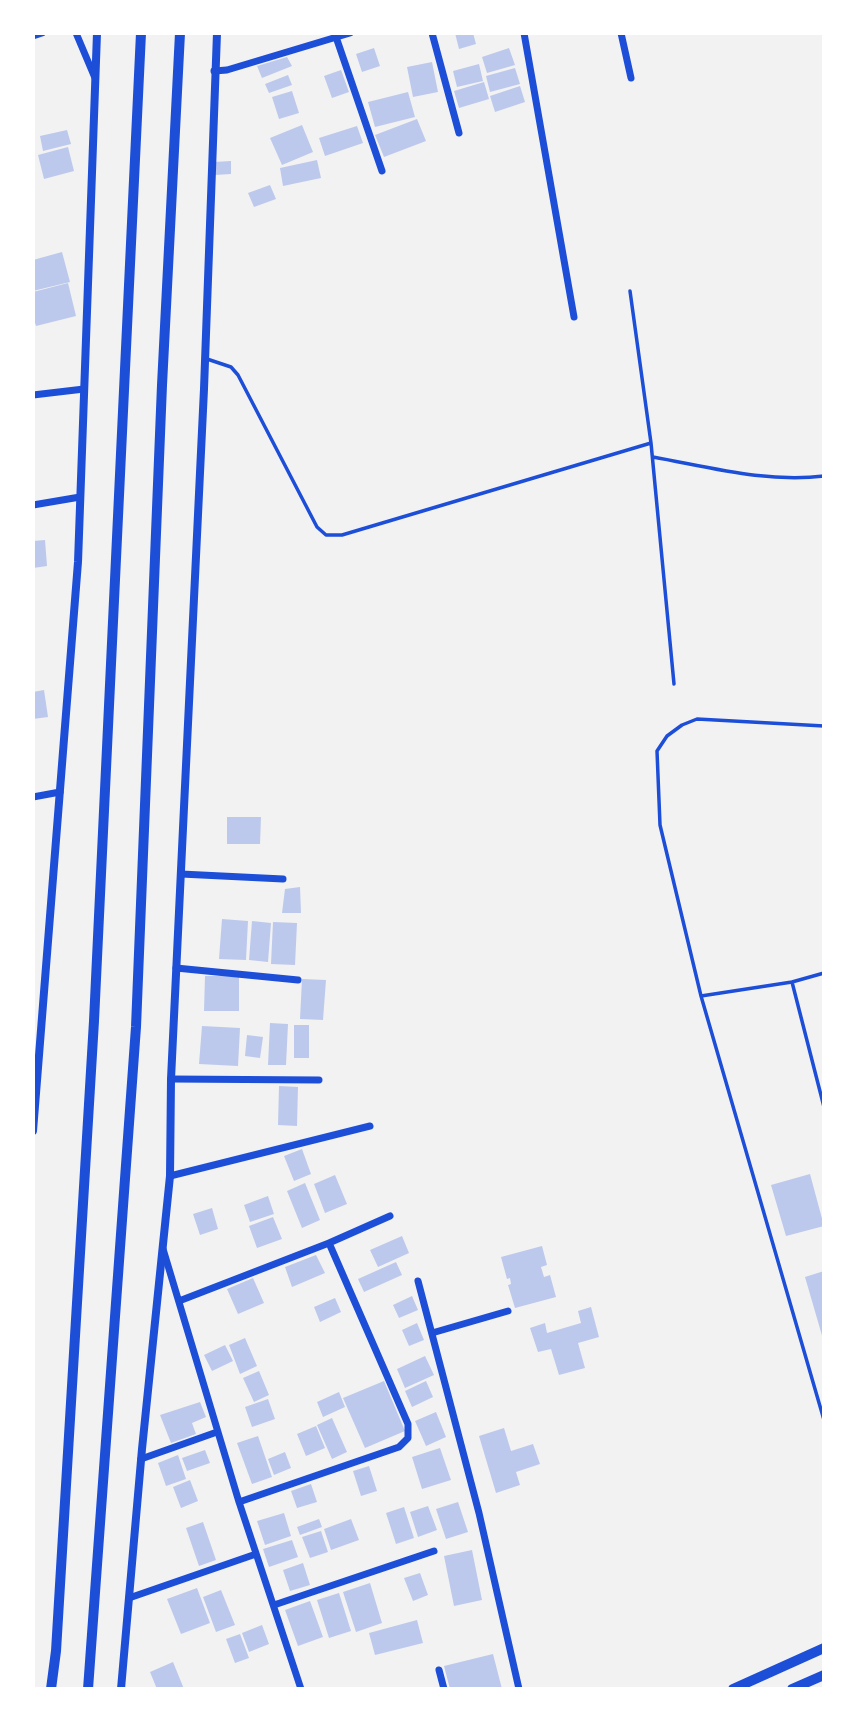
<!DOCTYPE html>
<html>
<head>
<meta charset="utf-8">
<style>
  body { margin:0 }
  #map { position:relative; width:857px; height:1722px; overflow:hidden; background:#f2f2f2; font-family:"Nunito Sans",sans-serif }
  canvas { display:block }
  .frame { position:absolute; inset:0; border:35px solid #fff; pointer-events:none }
</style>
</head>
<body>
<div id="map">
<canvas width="857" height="1722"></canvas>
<div class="frame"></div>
</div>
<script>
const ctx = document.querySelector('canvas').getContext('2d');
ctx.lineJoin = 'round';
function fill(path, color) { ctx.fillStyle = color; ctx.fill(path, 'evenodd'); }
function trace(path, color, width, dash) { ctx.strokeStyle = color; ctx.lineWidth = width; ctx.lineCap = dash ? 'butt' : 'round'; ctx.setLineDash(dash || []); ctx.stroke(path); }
fill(new Path2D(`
  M455,33H473L476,44L459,49Z
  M374,48L380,66L362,72L356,54Z
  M509,48L515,65L487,73L482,57Z
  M287,57L292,66L262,78L257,66Z
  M432,62L438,92L413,97L407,67Z
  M479,64L483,81L457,87L453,71Z
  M515,68L520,84L490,92L486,76Z
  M341,70L349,92L332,98L324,76Z
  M288,75L292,85L269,93L265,84Z
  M484,82L489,99L459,108L454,91Z
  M520,86L525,102L495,112L490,96Z
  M292,91L299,113L279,119L272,97Z
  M408,92L415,117L375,127L368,102Z
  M417,119L426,141L384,157L375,135Z
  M302,125L313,152L282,165L270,138Z
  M357,126L363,143L325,156L319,138Z
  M67,130L71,144L43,151L40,136Z
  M68,147L74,171L44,179L38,155Z
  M317,160L321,178L283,186L280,168Z
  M231,161V174L215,175L214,162Z
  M270,185L276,199L254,207L248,193Z
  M62,252L70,282L33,291V260Z
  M68,283L76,316L36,326L33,316V292Z
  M45,540L47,566L33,568V541Z
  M44,690L48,717L33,719V692Z
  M227,817H261L260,844H227Z
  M300,887L301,913H282L285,889Z
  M222,919L248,921L246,960L219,959Z
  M252,921L271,923L268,962L249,960Z
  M273,922L297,923L295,965L271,964Z
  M205,976H239V1011H204Z
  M302,979L326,980L323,1020L300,1019Z
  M270,1023L288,1024L286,1065H268Z
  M294,1025H309V1058H294Z
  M202,1026L240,1028L238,1066L199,1064Z
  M247,1035L263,1037L260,1058L245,1056Z
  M279,1086L298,1087L297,1126L278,1125Z
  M302,1149L311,1174L294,1181L284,1156Z
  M810,1174L824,1226L786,1236L771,1185Z
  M335,1175L347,1204L325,1213L314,1184Z
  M305,1183L320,1220L302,1228L287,1191Z
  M268,1196L274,1214L250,1222L244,1205Z
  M212,1208L218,1229L200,1235L193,1214Z
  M273,1217L282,1239L257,1248L249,1226Z
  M402,1236L409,1253L378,1267L370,1250Z
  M542,1246L547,1265L541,1267L544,1277L550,1275L556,1297L515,1308L508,1285L511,1284L510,1278L507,1279L501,1257Z
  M316,1255L325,1273L292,1287L285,1267Z
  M396,1262L402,1275L364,1292L358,1279Z
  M824,1271V1339H823L805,1277Z
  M253,1278L264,1303L238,1314L227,1289Z
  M412,1296L418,1310L399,1318L393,1305Z
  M335,1298L341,1312L320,1322L314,1307Z
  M591,1307L599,1337L578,1343L585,1368L559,1375L551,1349L538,1352L530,1328L545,1323L547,1333L581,1323L578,1311Z
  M417,1323L424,1340L409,1346L402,1330Z
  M245,1338L257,1366L240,1374L229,1345Z
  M225,1345L233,1361L212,1371L204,1355Z
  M425,1356L434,1375L405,1388L397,1369Z
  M259,1371L269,1395L254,1402L243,1378Z
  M384,1381L405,1431L365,1448L343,1398Z
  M426,1381L433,1397L412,1407L405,1391Z
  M339,1392L345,1407L323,1417L317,1402Z
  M268,1399L275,1419L252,1427L245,1407Z
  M200,1402L206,1417L192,1423L196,1434L171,1443L160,1415Z
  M436,1412L446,1437L426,1446L415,1421Z
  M332,1418L347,1452L332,1459L317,1425Z
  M316,1426L325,1448L306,1456L297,1434Z
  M504,1428L511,1451L533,1444L540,1464L516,1472L520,1485L496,1493L479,1436Z
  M258,1436L272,1477L252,1484L237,1443Z
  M440,1448L451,1480L422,1489L412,1457Z
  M205,1450L210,1463L187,1471L182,1458Z
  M285,1452L291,1468L274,1475L268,1459Z
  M178,1455L186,1479L166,1486L158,1463Z
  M369,1466L377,1491L361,1496L353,1471Z
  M190,1480L198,1501L181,1508L173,1487Z
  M311,1484L317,1502L297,1508L291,1491Z
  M458,1502L468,1532L446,1539L436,1509Z
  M428,1506L437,1530L418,1537L410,1512Z
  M404,1507L414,1538L396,1544L386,1513Z
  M284,1513L291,1536L265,1545L257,1521Z
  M319,1519L322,1527L300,1535L297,1527Z
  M351,1519L359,1540L331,1550L324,1529Z
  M203,1522L216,1560L199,1566L186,1528Z
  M321,1531L328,1552L310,1558L302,1537Z
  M292,1540L298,1557L269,1567L263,1549Z
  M472,1550L482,1600L454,1606L444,1556Z
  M303,1563L310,1585L290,1591L283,1570Z
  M420,1573L428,1595L413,1601L404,1578Z
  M370,1583L382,1623L356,1632L343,1592Z
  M197,1588L210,1623L181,1634L167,1599Z
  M221,1590L235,1625L216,1632L203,1597Z
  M339,1593L351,1631L329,1638L317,1600Z
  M310,1601L323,1637L298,1646L285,1610Z
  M417,1620L423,1643L375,1655L369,1633Z
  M262,1625L269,1644L249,1652L242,1633Z
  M240,1634L249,1658L235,1663L226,1639Z
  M493,1654L502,1689H450L444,1666Z
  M173,1662L184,1689H157L150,1672Z`), '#bdc9ec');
trace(new Path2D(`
  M207,359L231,367L238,375L317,527L326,535H342L651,443L630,291
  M651,443L674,684
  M653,457C709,467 766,483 824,476
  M824,726L697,719L682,725L667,736L657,751L660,825L701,996L824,1420
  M792,982L824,973
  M701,996L792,982L824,1107`), '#1d4ed8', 3.5);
trace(new Path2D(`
  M76,33L95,78
  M432,33L459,133
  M524,33L574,317
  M621,33L631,78
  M33,36L42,33
  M336,37L382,171
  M214,71L227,70L350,33
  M33,395L84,389
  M33,505L80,497
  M33,797L60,792
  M181,874L283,879
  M176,968L298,980
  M171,1079L319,1080
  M170,1176L370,1126
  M329,1243L390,1216
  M163,1249L239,1502L301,1689
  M418,1281L479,1513L519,1689
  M179,1301L329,1243L408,1424V1438L399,1447L239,1502
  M432,1333L508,1311
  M141,1459L217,1432
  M129,1598L256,1554
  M274,1605L434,1551
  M439,1670L444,1689`), '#1d4ed8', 7);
trace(new Path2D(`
  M33,1131L78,562L97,33
  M121,1689L142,1449L170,1176L171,1079L204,389L217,33`), '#1d4ed8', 8);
trace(new Path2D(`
  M733,1689L824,1648
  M792,1689L824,1675`), '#1d4ed8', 10);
trace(new Path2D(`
  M51,1689L56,1651L94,1021L141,33
  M88,1689L136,1027L162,385L180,33`), '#1d4ed8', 10);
</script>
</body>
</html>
